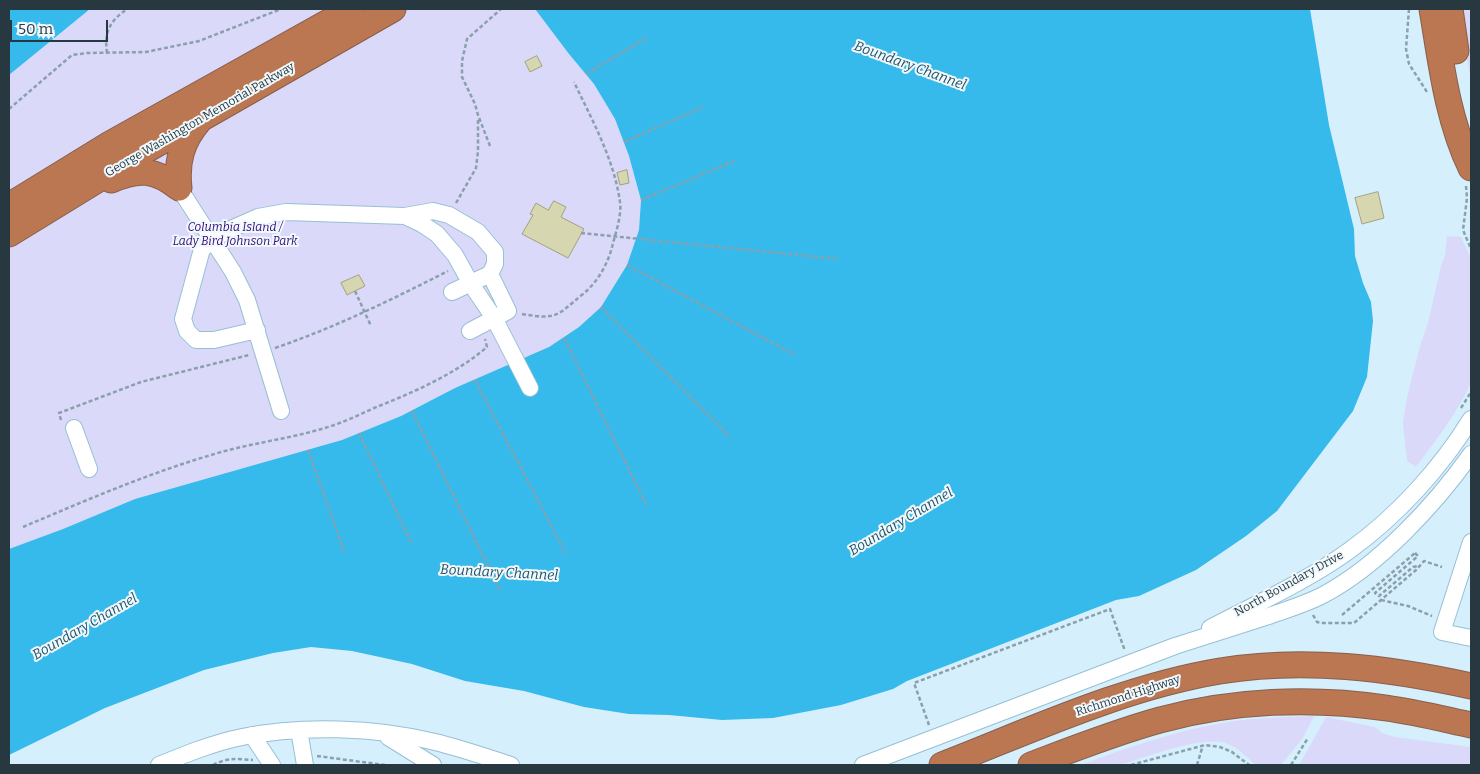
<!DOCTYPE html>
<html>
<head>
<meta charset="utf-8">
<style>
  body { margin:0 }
  #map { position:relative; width:1480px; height:774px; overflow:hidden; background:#d6effc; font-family:Bitter,serif }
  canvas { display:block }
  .frame { position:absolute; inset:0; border:10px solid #273840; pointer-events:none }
  .scale { position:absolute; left:10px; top:20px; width:98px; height:22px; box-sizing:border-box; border:2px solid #273840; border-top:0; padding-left:6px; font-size:15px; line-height:18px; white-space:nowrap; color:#273840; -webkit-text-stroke:4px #f1f9fd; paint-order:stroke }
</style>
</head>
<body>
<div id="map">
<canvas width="1480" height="774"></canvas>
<div class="frame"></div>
<div class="scale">50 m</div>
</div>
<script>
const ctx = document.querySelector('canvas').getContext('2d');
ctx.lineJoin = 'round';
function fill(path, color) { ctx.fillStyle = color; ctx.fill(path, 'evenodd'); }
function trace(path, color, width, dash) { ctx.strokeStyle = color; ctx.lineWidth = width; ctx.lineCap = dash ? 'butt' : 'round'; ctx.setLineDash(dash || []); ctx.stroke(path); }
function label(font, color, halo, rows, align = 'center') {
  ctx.font = font + ' Bitter,serif'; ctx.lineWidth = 4; ctx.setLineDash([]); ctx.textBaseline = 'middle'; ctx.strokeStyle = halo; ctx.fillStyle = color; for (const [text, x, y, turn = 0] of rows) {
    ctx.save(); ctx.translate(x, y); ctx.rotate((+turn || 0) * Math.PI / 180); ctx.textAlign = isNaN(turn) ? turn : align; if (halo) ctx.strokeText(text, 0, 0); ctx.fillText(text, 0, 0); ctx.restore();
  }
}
fill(new Path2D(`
  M90,9H535L569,54L594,84L615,119L629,156L641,200L639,230L627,265L601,307L579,327L549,347L455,388L401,416L342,440L135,499L63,529L9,549V75Z
  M1459,9H1471V82L1459,13Z
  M1447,236L1461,237L1471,258V383C1457,413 1436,440 1416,467L1407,461L1403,423L1407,397L1420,346L1428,323L1441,266L1445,255Z
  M1310,716H1314L1303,738L1281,765H1256C1247,758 1239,748 1228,744C1205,734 1148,757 1123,764C1111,768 1094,765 1081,765C1131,746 1181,729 1234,721C1259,718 1285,717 1310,716Z
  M1326,717L1375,727L1382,733L1395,737L1471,747V765H1299Z`), '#dbd9fa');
fill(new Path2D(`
  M9,9H90L9,75Z
  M535,9H1310L1329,125L1354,229L1355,256L1363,283L1371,302L1373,321L1367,377L1353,411L1277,511L1246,536L1196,570L1139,596L1116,600L907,681L893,689L841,705L773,718L722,720L669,715L629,714L584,707L524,691L465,681L412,664L352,651L311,647L273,653L204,670L105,708L9,755V549L63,529L135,499L342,440L401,416L455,388L549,347L579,327L601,307L627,265L639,230L641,200L629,156L615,119L594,84L569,54Z`), '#36b9eb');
const building = new Path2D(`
  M537,56L542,66L530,72L525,62Z
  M627,170L629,183L620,185L617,173Z
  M1378,192L1384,218L1362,224L1355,198Z
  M554,201L566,207L561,217L584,229L568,258L522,234L533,215L530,214L536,203L548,210Z
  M359,275L365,286L347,295L341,283Z`);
fill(building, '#d6d7b0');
trace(building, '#a1a27c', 1);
const minor = new Path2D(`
  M179,188L233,272L247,300L281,411
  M405,216L422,224L437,234L455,255L471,284L494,318L530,388
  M257,330L214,340H196L187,331L183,319L202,249L224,232L258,217L286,212L405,216L433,211L449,215L478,232L495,252V264L490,274L452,292
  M470,331L508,311L490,274
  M74,428L89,469
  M1471,542L1442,632L1471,638
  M1210,628C1256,604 1309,580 1350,550C1397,516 1440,469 1471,419
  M299,730L305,765
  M252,735L272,765
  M388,737L433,765
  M159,765C186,754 213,743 242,737C301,725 376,727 435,742C460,748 486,757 511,765
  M863,765L1175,646C1207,636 1238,626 1269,616C1288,609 1306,604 1323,595C1378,566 1435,505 1471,454`);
const highway = new Path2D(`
  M1432,9C1441,62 1447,118 1471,168
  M1450,9L1456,51
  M111,180C139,168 155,169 179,188
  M179,188C176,161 182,141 199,121
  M9,206L110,144L352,9
  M9,234L141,153L393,9
  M942,765C1032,730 1124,687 1220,671C1304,657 1389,668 1471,686
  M1031,765C1073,749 1116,732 1160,720C1232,700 1312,697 1386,708C1415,712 1443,719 1471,725`);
trace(minor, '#96c0d4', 18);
trace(highway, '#87604c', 27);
trace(new Path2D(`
  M1409,9L1406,49L1409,64L1427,92
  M107,53C104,31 110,21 127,9
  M586,74L648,37
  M9,109L72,55L87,53L146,52L199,41L281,9
  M624,142L703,107
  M490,146L478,115L475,104L462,77V61L467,39L501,9
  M1466,186L1467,198L1463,230L1471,249
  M641,200L734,161
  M456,203L476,168L478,151V119
  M581,233L839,259
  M627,265L795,355
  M355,291L371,326
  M601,307L730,437
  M522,314C558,320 556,316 583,294C598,282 609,262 613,243C616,233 622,213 620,202C614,159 592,120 574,82
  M564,338L646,504
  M275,348C336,327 391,300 448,271
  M475,380L566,554
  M1461,408L1471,392
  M412,411L500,590
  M61,420L59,413L141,382L249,355
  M359,433L411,542
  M308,450L345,554
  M23,527C89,499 156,470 225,451C255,443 285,439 314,431C335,426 355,417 374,408C414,392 454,375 487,347L485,339
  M1415,553L1418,556L1375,593L1379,596L1413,567L1418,566
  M1381,600L1408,606L1432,616
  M1313,615L1317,622L1321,623H1354L1416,570L1424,561L1442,567
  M1342,615L1415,553
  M929,725L914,683L1110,609L1125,651
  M317,756L385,765
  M213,765C229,757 236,759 253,760
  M1131,765L1205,745L1220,747L1232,752L1249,765
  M1197,765L1203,745
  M1291,765L1308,738`), '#8aa0ab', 2.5, [4, 2.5]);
trace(minor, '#fff', 16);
trace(highway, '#bb7652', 25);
label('12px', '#273840', '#f1f9fd', [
  ["George Washington Memorial Parkway",200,120,-30],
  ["North Boundary Drive",1289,584,-29],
  ["Richmond Highway",1128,696,-18]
]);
label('italic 12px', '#320b77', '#f1f9fd', [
  ["Columbia Island /",235,228],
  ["Lady Bird Johnson Park",235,242]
]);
label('italic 14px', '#1f5267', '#f1f9fd', [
  ["Boundary Channel",910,66,20],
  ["Boundary Channel",901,522,-31],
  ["Boundary Channel",499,573,3],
  ["Boundary Channel",85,627,-30]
]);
</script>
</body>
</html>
